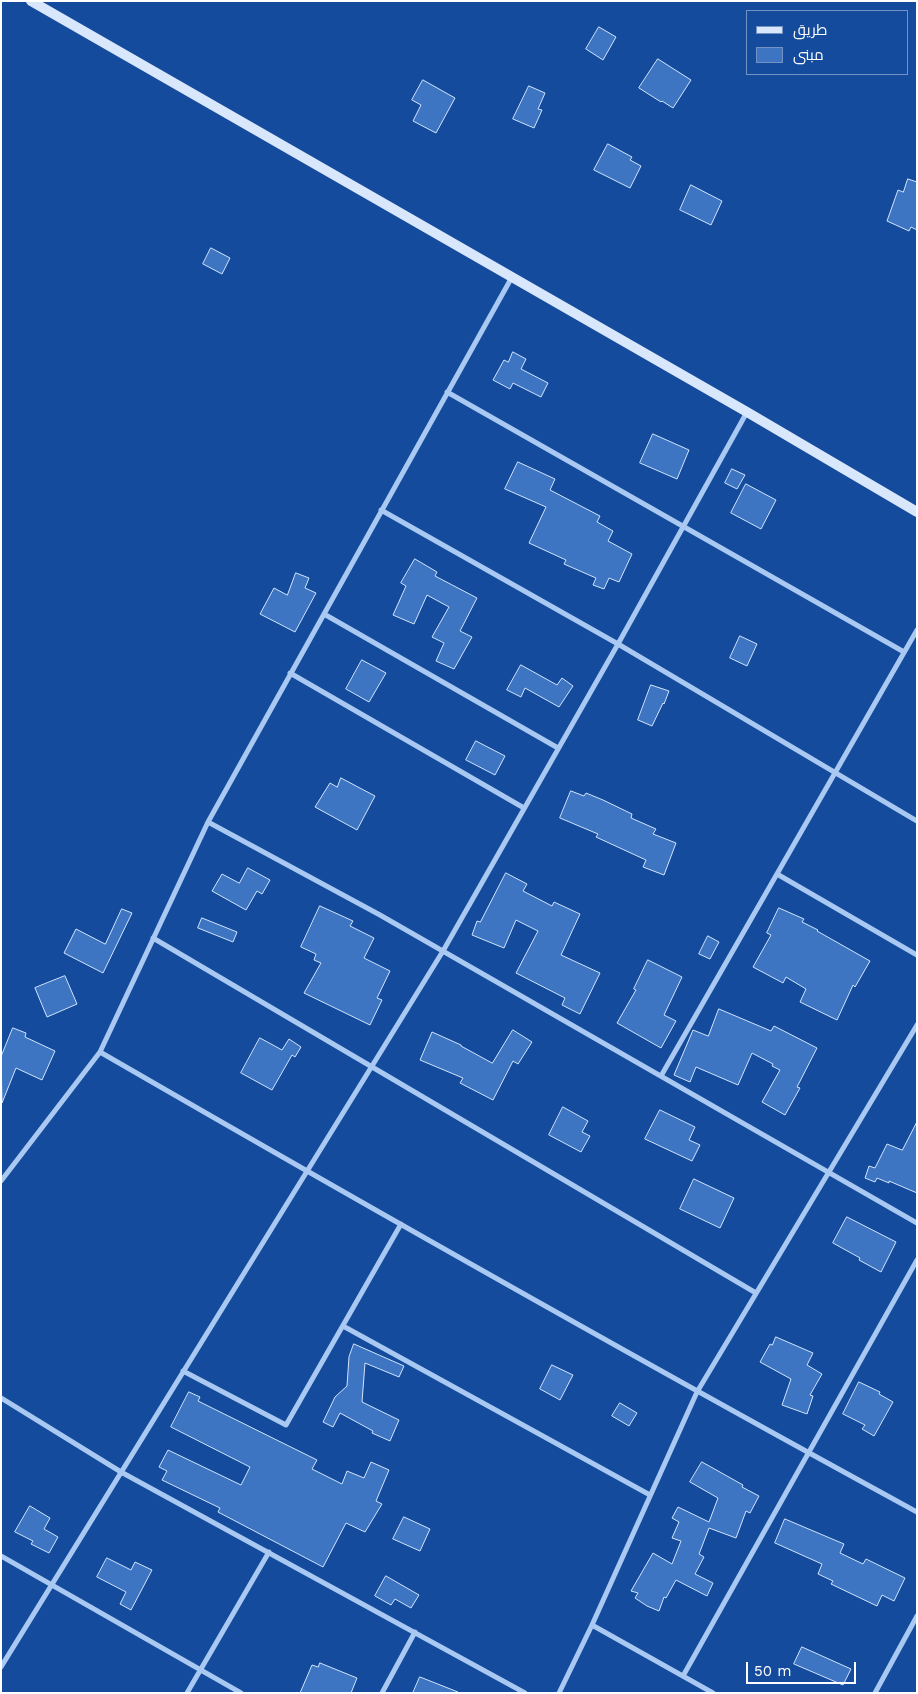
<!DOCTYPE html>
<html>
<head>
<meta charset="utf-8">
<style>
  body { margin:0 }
  #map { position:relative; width:918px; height:1694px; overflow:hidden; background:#144b9c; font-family:"Work Sans",Cairo,sans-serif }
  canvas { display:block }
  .frame { position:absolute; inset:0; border:2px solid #fff; pointer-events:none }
  .legend { position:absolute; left:746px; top:10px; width:162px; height:65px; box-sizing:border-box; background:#144b9c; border:1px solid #7293c4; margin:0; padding:6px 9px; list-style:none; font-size:15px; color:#fff }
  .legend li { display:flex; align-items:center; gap:10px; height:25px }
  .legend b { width:25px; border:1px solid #7293c4 }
  .scale { position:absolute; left:746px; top:1662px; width:110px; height:22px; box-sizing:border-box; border:2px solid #fff; border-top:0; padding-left:6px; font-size:15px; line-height:18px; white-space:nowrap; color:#fff; -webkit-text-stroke:4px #144b9c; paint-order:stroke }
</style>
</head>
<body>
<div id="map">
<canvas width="918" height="1694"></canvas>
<div class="frame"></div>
<ul class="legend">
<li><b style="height:6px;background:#d9e7fd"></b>طريق</li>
<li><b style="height:14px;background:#3d75c3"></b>مبنى</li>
</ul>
<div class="scale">50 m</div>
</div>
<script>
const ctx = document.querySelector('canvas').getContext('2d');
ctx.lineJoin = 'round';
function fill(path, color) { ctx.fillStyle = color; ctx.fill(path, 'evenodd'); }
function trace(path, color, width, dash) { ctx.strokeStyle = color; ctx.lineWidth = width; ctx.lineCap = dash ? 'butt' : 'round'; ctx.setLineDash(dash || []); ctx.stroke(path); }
const building = new Path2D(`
  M599,27L616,37L603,60L586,49Z
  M658,59L691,80L673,108L662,101L661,102L639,88Z
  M423,80L455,98L436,133L413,121L421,105L412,100Z
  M529,86L545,93L538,109L542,110L534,128L513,119Z
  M608,144L632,157L630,160L641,166L630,188L594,170Z
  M908,179L917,182V230L911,227L909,231L887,221L898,190L903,192Z
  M691,185L722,201L711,225L680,210Z
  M211,248L230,258L222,274L203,264Z
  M513,352L526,359L521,369L548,383L541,397L513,383L510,389L493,380L504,360L508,362Z
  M653,434L689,450L677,479L640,463Z
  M518,462L555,479L550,490L600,516L597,522L613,531L608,541L632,554L619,582L609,578L604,589L593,585L596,578L564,564L566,560L529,543L546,507L505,489Z
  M732,469L745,475L737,489L725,483Z
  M746,484L776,500L761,529L731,513Z
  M415,559L437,572L435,576L477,598L460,631L472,637L454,669L436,661L444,643L432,637L449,607L427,595L414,624L393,615L406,586L401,583Z
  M296,573L309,578L305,588L316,593L295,632L260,614L274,588L287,595Z
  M740,636L757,644L747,666L730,658Z
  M362,660L386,673L369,702L346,689Z
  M521,665L557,685L562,678L573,686L559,707L525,688L521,697L507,690Z
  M651,685L669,691L664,704L663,703L652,726L638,720Z
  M476,741L505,756L495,775L466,760Z
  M341,778L375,796L357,830L315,807L330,783L337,787Z
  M571,791L584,796L586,793L603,800L632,814L631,818L656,829L653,834L676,843L664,875L643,867L646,860L596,837L598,834L560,818Z
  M248,868L270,880L262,894L257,891L246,910L212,891L222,874L239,883Z
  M506,873L527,884L523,891L552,906L554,902L580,914L561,955L600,973L580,1014L562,1005L565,998L516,973L538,931L516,920L504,948L472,935L477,921L480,922Z
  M320,906L353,921L350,926L374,938L364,958L390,971L377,998L382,1000L370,1025L304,993L321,963L314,960L316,954L301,947Z
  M779,908L804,919L802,922L818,930L817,931L870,961L855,987L853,985L837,1020L800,1002L806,989L786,977L783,983L753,967L771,935L767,933Z
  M122,909L132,913L103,973L64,953L76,929L105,944Z
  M202,918L237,932L233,942L198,928Z
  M708,936L719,942L710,959L699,954Z
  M648,960L682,977L664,1015L676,1021L661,1048L617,1023L636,990L634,989Z
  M65,976L77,1004L47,1017L35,988Z
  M719,1009L771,1031L774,1026L817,1048L797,1087L800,1088L785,1115L762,1102L780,1070L772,1066L773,1064L752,1053L738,1085L696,1067L690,1082L674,1075L693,1030L708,1036Z
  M13,1028L26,1033L25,1037L55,1051L42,1080L16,1068L2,1103L1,1057Z
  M513,1030L532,1042L518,1064L513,1061L493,1100L460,1083L463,1078L420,1060L432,1032L461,1045V1046L492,1063Z
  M260,1038L282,1050L289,1039L301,1047L295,1057L292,1055L272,1090L241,1073Z
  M563,1107L588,1121L582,1132L590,1136L581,1152L549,1135Z
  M660,1110L695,1127L689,1140L700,1145L692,1161L645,1139Z
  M917,1122V1193L889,1181V1183L877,1178L875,1182L865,1178L869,1166L875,1168L887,1144L902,1150Z
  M694,1179L734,1198L720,1228L680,1209Z
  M847,1217L896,1242L881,1272L859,1260L860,1258L833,1243Z
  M776,1337L813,1353L807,1365L822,1374L810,1395L813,1396L807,1414L782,1405L791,1379L760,1362L770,1344L772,1345Z
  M354,1344L404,1366L399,1377L365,1363L362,1402L399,1420L390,1441L372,1433L373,1431L340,1413L333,1427L323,1422L335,1397L347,1386L349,1357Z
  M552,1365L573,1375L560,1400L540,1389Z
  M859,1382L880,1392L879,1394L893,1402L874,1436L862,1429L865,1425L843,1414Z
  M189,1392L200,1397L198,1401L317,1460L312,1469L342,1484L347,1471L364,1478L371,1462L389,1470L376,1501L382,1504L365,1532L346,1523L323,1567L218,1512L220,1508L162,1480L167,1471L159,1467L168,1450L241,1485L250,1467L171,1427Z
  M620,1403L637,1413L629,1426L612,1416Z
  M702,1462L743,1485L742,1487L759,1496L750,1513L746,1511L736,1538L709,1528L699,1554L704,1557L695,1574L713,1583L707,1596L676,1580L666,1598L664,1597L659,1611L647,1606L635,1598L638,1593L631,1591L653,1553L672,1564L681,1541L672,1538L679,1522L672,1518L678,1507L709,1522L718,1498L690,1482Z
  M30,1506L50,1518L44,1529L58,1537L49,1553L31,1544L33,1541L15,1532Z
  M404,1517L430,1529L420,1551L393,1539Z
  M785,1519L844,1544L840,1553L863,1564L866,1559L905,1578L894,1601L882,1595L877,1606L831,1584L833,1581L818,1574L822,1564L775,1543Z
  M107,1558L131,1570L135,1562L152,1570L131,1610L120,1604L126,1592L97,1577Z
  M386,1576L419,1595L411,1608L395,1599L391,1605L375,1596Z
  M802,1647L851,1669L843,1685L794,1664Z
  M320,1663L357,1678L351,1693H300L312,1665L318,1667Z
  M420,1677L458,1692V1693H413Z`);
fill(building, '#3d75c3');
trace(building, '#d1e4fd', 1);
trace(new Path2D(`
  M447,392L904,652
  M381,510L618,644L917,821
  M324,614L558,748
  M290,673L524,808
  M208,822L380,915L917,1223
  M777,874L917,955
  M153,938L756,1293
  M100,1052C370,1208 642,1362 917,1512
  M661,1076L917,630
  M1,1181L100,1052L208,822L512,277
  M343,1326L650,1495
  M183,1371L286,1425L401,1224
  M1,1398L121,1472L525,1693
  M1,1556L241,1693
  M592,1625L713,1693
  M1,1667L443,951L618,644L747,412
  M683,1676L917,1260
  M187,1693L269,1552
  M382,1693L415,1632
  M559,1693L592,1625L697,1392L917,1025
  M875,1693L917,1616`), '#a9c9f3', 5);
trace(new Path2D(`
  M31,1L747,412L917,512`), '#d9e7fd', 10);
</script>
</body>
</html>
